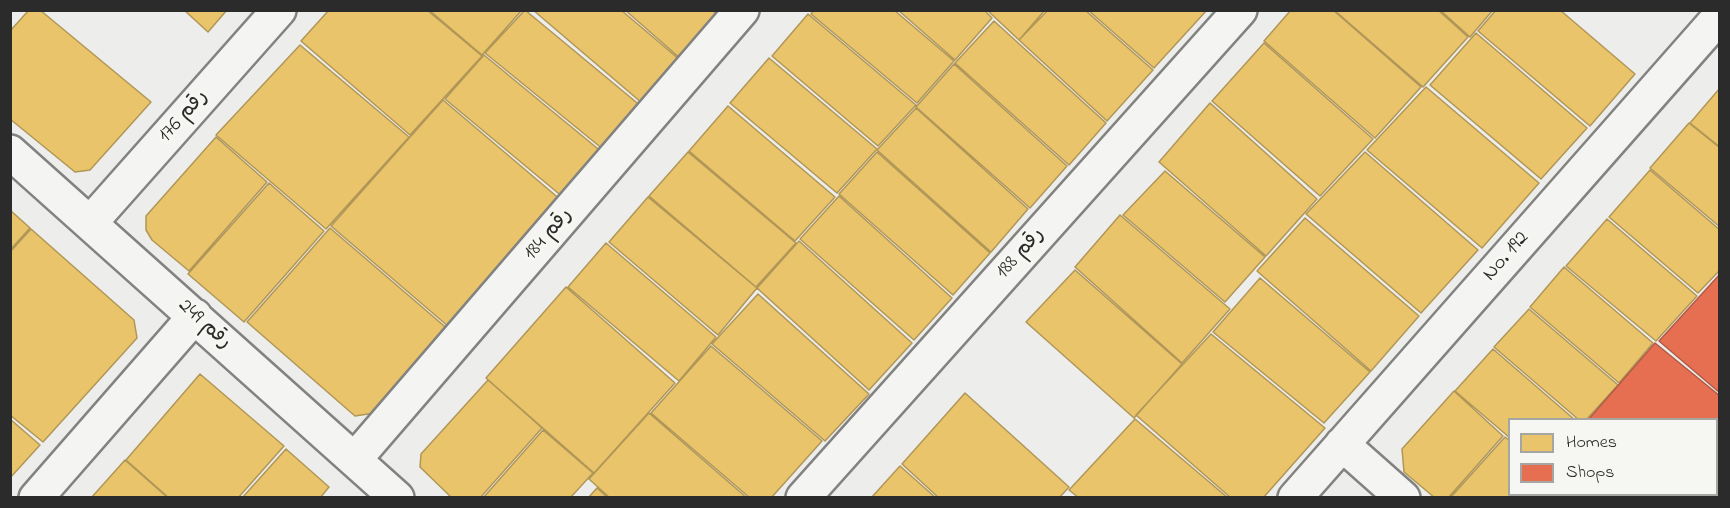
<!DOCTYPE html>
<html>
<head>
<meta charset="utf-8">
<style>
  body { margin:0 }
  #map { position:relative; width:1730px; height:508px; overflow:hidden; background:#ededeb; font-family:"Indie Flower",sans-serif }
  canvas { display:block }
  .frame { position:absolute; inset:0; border:12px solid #2b2b2b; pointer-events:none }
  .legend { position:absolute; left:1508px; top:418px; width:210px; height:78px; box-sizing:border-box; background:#f6f6f2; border:2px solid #a5a5a2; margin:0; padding:8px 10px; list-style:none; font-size:18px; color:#2b2b2b }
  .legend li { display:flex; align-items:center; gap:12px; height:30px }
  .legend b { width:30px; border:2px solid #a5a5a2 }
</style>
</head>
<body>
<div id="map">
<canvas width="1730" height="508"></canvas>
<div class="frame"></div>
<ul class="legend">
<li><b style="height:16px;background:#e9c46a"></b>Homes</li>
<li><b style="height:16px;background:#e76f51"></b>Shops</li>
</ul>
</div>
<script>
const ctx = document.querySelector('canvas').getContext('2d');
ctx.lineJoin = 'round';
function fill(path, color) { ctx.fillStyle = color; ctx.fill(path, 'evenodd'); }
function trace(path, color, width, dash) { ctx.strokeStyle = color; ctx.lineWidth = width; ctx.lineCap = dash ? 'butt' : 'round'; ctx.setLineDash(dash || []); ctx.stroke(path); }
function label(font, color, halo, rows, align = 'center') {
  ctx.font = font + ' "Indie Flower","Playpen Sans Arabic",sans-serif'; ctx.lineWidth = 6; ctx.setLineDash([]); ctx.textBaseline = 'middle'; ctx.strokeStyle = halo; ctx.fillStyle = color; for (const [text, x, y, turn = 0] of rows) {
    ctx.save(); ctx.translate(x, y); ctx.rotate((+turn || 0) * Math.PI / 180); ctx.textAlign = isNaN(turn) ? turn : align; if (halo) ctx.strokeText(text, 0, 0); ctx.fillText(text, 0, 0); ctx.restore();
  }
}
const homes = new Path2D(`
  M29,10H40L151,102L90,170L75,172L10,119V31Z
  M184,10H227L208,32Z
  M329,10H427L482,56L410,135L301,41Z
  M429,10H522L482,55Z
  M525,10L642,107L604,150L485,53Z
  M533,10H621L680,60L642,103Z
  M625,10H712L719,16L681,59Z
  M814,10H894L954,61L917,103L811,14Z
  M898,10H984L992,18L955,60Z
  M987,10H1045L1019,40Z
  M1048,10H1085L1153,70L1107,121L1019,40Z
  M1088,10H1207L1154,68Z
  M1291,10H1333L1421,87L1375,138L1264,41Z
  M1334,10H1438L1468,37L1423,87Z
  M1440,10H1493L1470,37Z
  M1496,10H1560L1635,74L1590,126L1478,31Z
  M808,14L916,105L878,146L772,56Z
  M994,21L1106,123L1069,165L955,63Z
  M1476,33L1587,128L1541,179L1430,85Z
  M1264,43L1373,139L1320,196L1212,101Z
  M300,45L409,137L326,229L216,135Z
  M484,55L603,153L564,198L445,99Z
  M769,58L877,149L837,193L730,103Z
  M954,64L1067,166L1030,208L916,107Z
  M1426,87L1539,183L1482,248L1367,150Z
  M1720,88V147L1690,123Z
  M443,100L562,201L449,327L331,226Z
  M1210,103L1317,199L1266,256L1159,162Z
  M728,106L835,197L795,241L689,151Z
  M916,108L1028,209L991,252L877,150Z
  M1689,123L1720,148V227L1650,168Z
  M216,137L267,182L189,271L152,240L146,230V216Z
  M688,152L796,243L756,287L649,196Z
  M877,152L990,253L953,295L839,194Z
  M1365,152L1478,250L1421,313L1306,214Z
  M1650,170L1720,230V270L1698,293L1609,217Z
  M1165,171L1265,257L1225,302L1123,215Z
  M269,183L324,231L244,322L188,274Z
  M839,196L952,298L914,340L800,239Z
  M648,197L757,288L718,335L609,242Z
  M10,210L30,228L10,250Z
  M1120,215L1230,309L1182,363L1075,267Z
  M1305,218L1419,316L1371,371L1257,271Z
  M1607,219L1697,296L1656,341L1566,266Z
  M330,228L450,331L381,412L355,416L247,322Z
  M31,229L134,320L137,338L43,442L10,415V252Z
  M799,241L912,343L869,390L757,288Z
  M606,243L716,337L679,381L568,287Z
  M1564,267L1653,343L1619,383L1530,307Z
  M1075,270L1182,364L1134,418L1026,322Z
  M1260,278L1370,372L1324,423L1213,332Z
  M566,287L675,383L594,473L486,378Z
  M758,294L869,394L825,441L712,344Z
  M1529,309L1618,385L1586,420H1579L1494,347Z
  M1211,334L1325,428L1263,498H1231L1136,415Z
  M711,346L822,441L771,498H750L651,413Z
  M1493,349L1575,420H1510V438L1455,391Z
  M200,374L284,446L238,498H169L126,460Z
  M488,380L542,428L480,498H452L420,467L421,454Z
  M1454,391L1503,436L1448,498H1435L1404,472L1402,449Z
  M965,393L1069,487L1059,498H939L902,464Z
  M649,413L747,498H610L589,479Z
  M10,419L40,445L10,478Z
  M1135,419L1228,498H1079L1069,490Z
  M543,430L593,473L570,498H483Z
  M1505,437L1510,441V494H1521L1519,498H1450Z
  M286,449L329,487L320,498H242Z
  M125,460L168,498H91Z
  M900,466L936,498H871Z
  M597,488L608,498H588Z`);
fill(homes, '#e9c46a');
trace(homes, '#b09657', 1.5);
const shops = new Path2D(`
  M1720,274V393L1659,341Z
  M1655,343L1720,396V458L1716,462V420H1588Z
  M1523,494H1617L1621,498H1520Z
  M1620,494H1687L1685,498H1623Z`);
fill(shops, '#e76f51');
trace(shops, '#af5b46', 1.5);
const minor = new Path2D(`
  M10,152L397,498
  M90,223L279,10
  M1342,444L1403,498
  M355,459L742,10
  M36,498L195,316
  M803,498L1240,10
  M1295,498L1720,16`);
trace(minor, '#828281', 38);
trace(minor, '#f4f4f2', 33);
label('21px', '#2b2b2b', '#f6f6f2', [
  ["رقم 176",184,117,-48],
  ["رقم 184",549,235,-49],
  ["رقم 188",1021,254,-48],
  ["No. 192",1507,257,-49],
  ["رقم 249",204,325,42]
]);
</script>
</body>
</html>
